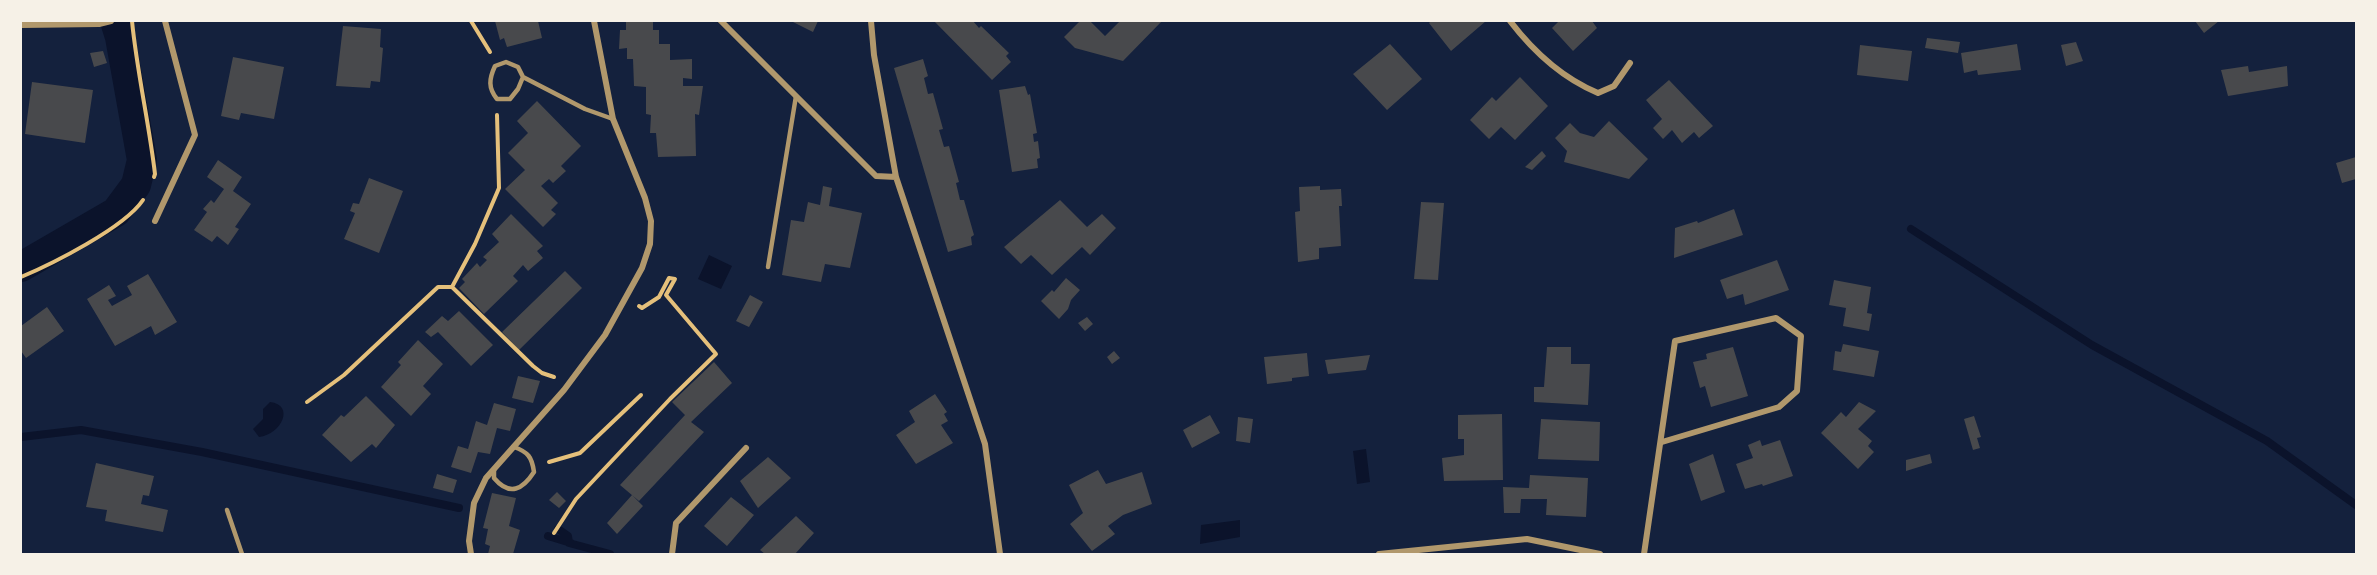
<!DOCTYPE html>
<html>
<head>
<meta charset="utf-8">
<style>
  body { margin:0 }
  #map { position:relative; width:2377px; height:575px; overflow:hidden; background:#14213d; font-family:Inter,sans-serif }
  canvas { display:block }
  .frame { position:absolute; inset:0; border:22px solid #f6f1e7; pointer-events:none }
</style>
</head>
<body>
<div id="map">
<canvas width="2377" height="575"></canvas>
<div class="frame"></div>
</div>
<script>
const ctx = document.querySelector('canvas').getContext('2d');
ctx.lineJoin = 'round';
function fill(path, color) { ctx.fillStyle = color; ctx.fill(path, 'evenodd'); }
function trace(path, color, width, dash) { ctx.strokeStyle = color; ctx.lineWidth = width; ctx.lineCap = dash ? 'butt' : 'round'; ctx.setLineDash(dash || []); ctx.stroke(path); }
fill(new Path2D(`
  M709,255L732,266L721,289L698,279Z
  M270,402C295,405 282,434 259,437L253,429L263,419V409Z
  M1366,449L1370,482L1357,484L1353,451Z
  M1240,520V537L1200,544L1201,525Z`), '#0b132b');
trace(new Path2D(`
  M1911,229L2092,345L2267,441L2356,505
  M21,437L81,430L202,452L459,508
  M558,529L568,536L569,543L610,554
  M548,536L571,543`), '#0b132b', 8);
trace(new Path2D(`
  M21,267L116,212L136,185L142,160L120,37L115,21`), '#0b132b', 30);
fill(new Path2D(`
  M495,21H538L542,38L507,47L504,38L500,40Z
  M626,21H653V30H659V44H670V60L692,59V79L683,78V86H703L699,115L695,114L696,156L658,157L656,133H650L651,115L646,114V87L634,86L633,59H627V48L619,49L620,30H626Z
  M791,21H818L813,32Z
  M934,21H973L979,28L981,26L1009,53L1006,56L1011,62L992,80Z
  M1080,21H1090L1105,36L1120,21H1162L1123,61L1075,48L1064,37Z
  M1431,21H1486L1451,51L1429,23Z
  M1559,21H1592L1597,28L1573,51L1552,28Z
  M2195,21H2219L2204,33Z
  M343,26L381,29L380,47L383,48L380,82L371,81L370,88L336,86Z
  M1927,38L1960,42L1958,53L1925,48Z
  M2076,42L2083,61L2066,66L2061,45Z
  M1390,44L1422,79L1387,110L1353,74Z
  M2017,44L2021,70L1978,75L1977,70L1964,73L1961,53Z
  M1860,45L1912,51L1908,81L1857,75Z
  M103,51L107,63L94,67L90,53Z
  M233,57L284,67L274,119L241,113L239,120L221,116Z
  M923,59L928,76L924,78L928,94L933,93L943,129L939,130L944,147L949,146L959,182L956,183L960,200H964L974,235L971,237L972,245L948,252L894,68Z
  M2248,66L2249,72L2287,66L2288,86L2228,96L2221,70Z
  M1520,77L1548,106L1515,140L1501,127L1489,139L1470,120L1492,97L1496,101Z
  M1669,80L1713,126L1699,138L1694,132L1682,143L1672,130L1663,139L1653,128L1662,119L1646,100Z
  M32,82L93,90L85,143L25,134Z
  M1025,86L1028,95L1030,94L1037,133L1033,134L1034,142L1038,141L1040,158L1037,159L1038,168L1012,172L999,90Z
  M537,101L581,146L561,166L566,171L553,183L549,179L541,186L558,203L551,210L556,214L543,227L505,189L525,170L508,153L528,133L517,121Z
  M1609,121L1648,159L1629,179L1564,162L1567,151L1555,138L1570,123L1580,133L1594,137Z
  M1542,151L1546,156L1532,170L1525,167Z
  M2356,157V179L2342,183L2336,163Z
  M218,160L242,177L233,191L251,204L235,227L239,229L228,245L217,236L212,242L194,230L207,212L203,209L211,200L214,203L224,189L207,177Z
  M369,178L403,191L379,253L344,239L355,213L350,211L353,203L359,204Z
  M823,186L832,188L829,206L862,213L850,268L825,264L821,282L782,275L791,220L804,222L808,202L820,205Z
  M1320,186V190L1341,189L1342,206H1339L1341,246L1319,248V259L1298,262L1295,212L1300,211L1299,187Z
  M1060,200L1087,227L1102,214L1116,228L1090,255L1082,247L1052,275L1031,255L1021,264L1004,247Z
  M1421,202L1444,203L1438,280L1414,279Z
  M1734,209L1743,235L1674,258L1675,228L1697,221L1698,223Z
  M511,214L543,246L537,251L543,258L528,271L523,265L513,276L518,281L484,314L459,288L465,282L462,279L477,263L480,267L487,260L483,257L499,242L492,234Z
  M1777,260L1789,290L1745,305L1743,294L1727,299L1720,280Z
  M565,271L582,288L519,350L502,332Z
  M148,274L177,322L155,335L151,326L115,346L87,299L109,285L116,296L108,300L112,306L132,295L127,286Z
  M1066,278L1080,290L1071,300L1068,309L1059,319L1041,301L1052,290L1054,292Z
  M1834,280L1871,287L1867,313L1872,314L1869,331L1843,326L1846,308L1829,305Z
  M750,295L763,302L749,327L736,321Z
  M47,307L64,331L26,358L21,351V326Z
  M459,311L493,345L471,366L438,332L431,337L425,332L442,316L448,321Z
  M1087,317L1093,324L1085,331L1078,323Z
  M418,340L443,364L423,386L431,394L411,416L381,387L401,365L398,362Z
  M1843,344L1879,351L1874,377L1833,370L1835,351L1841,352Z
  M1547,347H1571V364H1590L1588,405L1534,402V387H1544Z
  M1733,347L1748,396L1711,407L1705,386L1700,388L1693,362L1707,359L1706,354L1709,353Z
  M1114,351L1120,358L1112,364L1107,357Z
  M1307,353L1309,376L1292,378V381L1267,384L1264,357Z
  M1370,355L1366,370L1328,374L1325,360Z
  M714,362L732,383L691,422L704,432L639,501L620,485L685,415L672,402Z
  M518,376L540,381L533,403L512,398Z
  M935,394L947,412L944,414L948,421L941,425L953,443L916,464L896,435L915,422L909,411Z
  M366,396L395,425L376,448L372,444L351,462L322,435L341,415L344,417Z
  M1859,402L1876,411L1858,429L1872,441L1868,446L1874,452L1858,469L1821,433L1841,412L1846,417Z
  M494,403L516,409L510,431L497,428L490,454L478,452L471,473L451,467L458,446L468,449L476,421L487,425Z
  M1502,414L1503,480L1444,481L1442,458L1464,455V439H1458V415Z
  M1210,415L1220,433L1192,448L1183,430Z
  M1974,416L1981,437L1977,438L1980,448L1973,450L1964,419Z
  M1238,417L1253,419L1250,443L1236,441Z
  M1541,419L1600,422L1599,461L1538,459Z
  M1760,440L1762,446L1780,440L1793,476L1763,486L1762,484L1745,489L1736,464L1753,458L1748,445Z
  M1713,454L1725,492L1701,501L1689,464Z
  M1930,454L1932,463L1906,471V460Z
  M768,457L791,478L758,508L740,481Z
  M96,463L154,476L149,496L143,495L141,504L168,510L163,532L105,521L107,510L86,507Z
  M1098,470L1106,484L1142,472L1152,504L1123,515L1108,526L1115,534L1092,551L1070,524L1083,513L1069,485Z
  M437,474L457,480L453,493L433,488Z
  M1530,475L1588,478L1586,517L1546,515L1547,499H1521L1520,513H1504L1503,487L1529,488Z
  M557,492L566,501L559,508L549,500Z
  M492,493L516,498L509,526L520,530L513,554H488L490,546L485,544L488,529L483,528Z
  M632,495L643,506L617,534L607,523Z
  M731,497L754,515L727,546L704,526Z
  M796,516L814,533L795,554H765L760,550Z`), '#48494c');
trace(new Path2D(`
  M132,21C137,72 149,123 155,174L154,177
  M471,21L490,52
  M21,277C52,264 124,228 143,200
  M452,287L475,244L499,188L497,115
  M307,402L344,375L438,287H452L533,366L542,373L554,377
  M549,462L580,453L641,395
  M554,533L576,499L670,399L716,354L666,295L675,279L669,278L659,297L642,308L639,306`), '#e5c07b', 4);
trace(new Path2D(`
  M523,77L518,89L510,99H497C488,88 489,79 495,66L506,62L518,67L523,77L585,109L613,119
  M768,267L796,96
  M494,470V478C510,497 523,489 534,472C532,457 528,452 514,447
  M227,510L242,554`), '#b1986c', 4.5);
trace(new Path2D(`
  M721,21L876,176L896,177
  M871,21L874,55L896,177L985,444L1000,554
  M1510,21C1533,51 1562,78 1598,93L1614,86L1630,63
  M21,25L99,24L111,21
  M155,221L195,135L165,21
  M471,554L469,541L474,503L486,478L564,390L605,335L642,268L650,244L651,221L645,198L613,119L594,21
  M672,554L676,523L746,448
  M1379,554L1527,539L1600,554
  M1644,554L1675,341L1776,318L1801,336L1797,391L1779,407L1662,442`), '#b1986c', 6);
</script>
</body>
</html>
